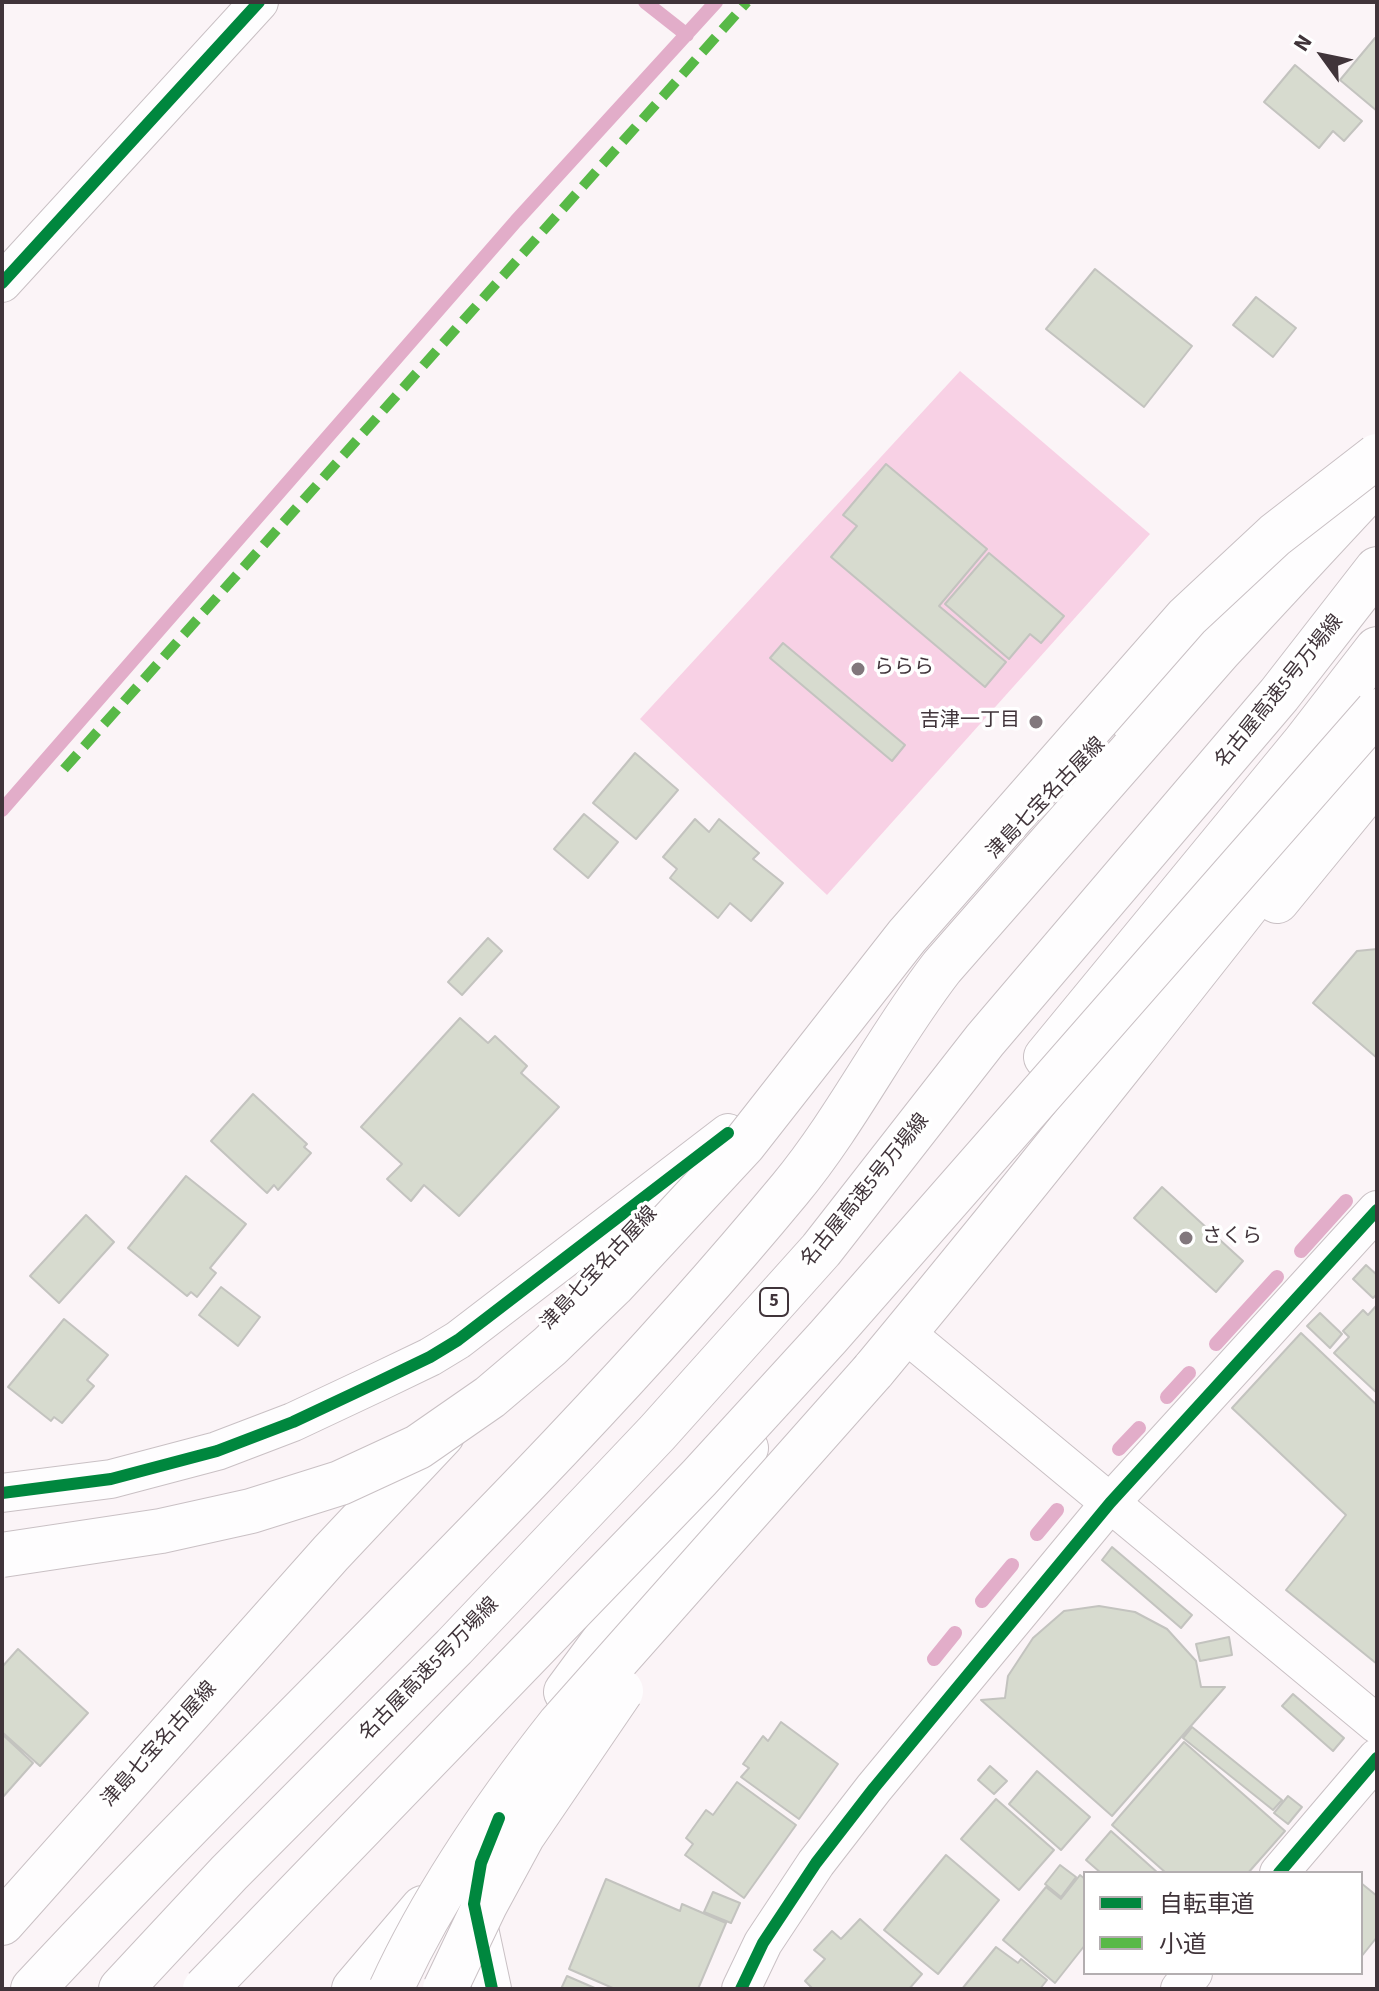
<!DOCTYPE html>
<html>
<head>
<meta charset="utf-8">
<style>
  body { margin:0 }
  #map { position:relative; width:1379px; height:1991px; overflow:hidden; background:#fbf4f7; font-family:"Source Sans 3","Noto Sans JP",sans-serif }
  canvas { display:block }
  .frame { position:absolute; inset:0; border:4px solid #40343a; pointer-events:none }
  .legend { position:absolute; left:1083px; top:1871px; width:280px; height:104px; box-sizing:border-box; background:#fff; border:2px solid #b3aeb0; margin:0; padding:10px 14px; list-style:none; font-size:24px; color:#40343a }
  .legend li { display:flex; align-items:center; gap:16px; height:40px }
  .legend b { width:40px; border:2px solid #b3aeb0 }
  .north { position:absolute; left:1283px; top:16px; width:80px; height:80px; -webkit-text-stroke:6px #fff; paint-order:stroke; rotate:303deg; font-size:22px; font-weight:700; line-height:32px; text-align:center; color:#40343a }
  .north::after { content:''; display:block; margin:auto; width:28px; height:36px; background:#40343a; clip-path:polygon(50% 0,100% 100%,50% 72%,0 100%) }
</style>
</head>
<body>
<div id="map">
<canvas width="1379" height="1991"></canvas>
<div class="frame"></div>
<ul class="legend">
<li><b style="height:10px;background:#00873e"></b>自転車道</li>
<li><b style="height:10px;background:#58b947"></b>小道</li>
</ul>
<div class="north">N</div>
</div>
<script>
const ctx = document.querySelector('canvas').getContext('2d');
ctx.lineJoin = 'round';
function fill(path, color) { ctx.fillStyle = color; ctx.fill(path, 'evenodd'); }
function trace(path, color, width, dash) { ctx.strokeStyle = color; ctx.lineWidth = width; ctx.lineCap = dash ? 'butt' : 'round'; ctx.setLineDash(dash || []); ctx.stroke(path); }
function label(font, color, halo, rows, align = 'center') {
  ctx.font = font + ' "Source Sans 3","Noto Sans JP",sans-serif'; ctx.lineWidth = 7; ctx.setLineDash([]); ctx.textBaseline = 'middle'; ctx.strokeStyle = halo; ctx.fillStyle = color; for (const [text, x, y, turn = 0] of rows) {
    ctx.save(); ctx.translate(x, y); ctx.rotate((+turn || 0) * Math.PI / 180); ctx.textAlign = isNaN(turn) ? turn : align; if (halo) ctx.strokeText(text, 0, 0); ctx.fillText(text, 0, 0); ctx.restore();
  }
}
fill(new Path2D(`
  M960,371L1150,534L827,895L640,719Z`), '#f8d1e5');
trace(new Path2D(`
  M645,2L687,35
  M2,810L516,221L716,2
  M1301,1251L1346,1201
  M1216,1344L1277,1277
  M1167,1397L1189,1373
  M1119,1449L1139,1428
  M1037,1534L1057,1510
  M982,1601L1012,1565
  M934,1659L955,1633`), '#e2adc9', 14);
const building = new Path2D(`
  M1375,38L1377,40V111L1340,80Z
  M1295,65L1362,121L1344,141L1333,131L1319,148L1264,102Z
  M1095,269L1192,346L1144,407L1046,329Z
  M1256,297L1296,328L1273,357L1233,325Z
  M886,464L987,549L939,606L1006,662L985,687L831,557L857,526L843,515Z
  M989,553L1064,616L1041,643L1030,634L1009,659L945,604Z
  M783,643L905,745L892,761L770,658Z
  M635,753L678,790L636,839L593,803Z
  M584,814L618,842L588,878L554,849Z
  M695,819L709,832L719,819L759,853L753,859L783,883L751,921L730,903L718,918L670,878L677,869L663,857Z
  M488,938L502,951L462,995L448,982Z
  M1377,949V1058L1313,1003L1357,951Z
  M460,1018L488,1043L495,1036L527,1066L521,1073L559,1107L459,1216L424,1185L411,1201L387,1179L402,1164L361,1127Z
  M253,1094L307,1144L304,1147L311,1153L278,1190L274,1185L267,1193L211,1141Z
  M186,1176L246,1224L210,1268L216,1273L197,1297L191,1292L187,1296L128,1248Z
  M1162,1187L1243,1261L1216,1292L1134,1218Z
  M86,1215L114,1242L59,1303L30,1276Z
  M1366,1265L1377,1275V1294L1373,1298L1353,1279Z
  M221,1287L260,1317L238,1346L199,1315Z
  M1376,1306L1377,1308V1393L1334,1353L1349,1337L1343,1331L1363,1310L1368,1315Z
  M1320,1313L1342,1334L1330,1348L1307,1326Z
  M64,1319L108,1355L87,1380L94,1386L62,1423L54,1417L51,1421L8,1387Z
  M1301,1333L1377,1405V1664L1286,1590L1346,1515L1232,1408Z
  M1112,1547L1192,1615L1181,1628L1102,1560Z
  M1099,1606L1135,1612L1167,1629L1196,1661L1201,1687H1225L1112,1816L981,1700L1005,1698L1008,1676L1033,1638L1064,1611Z
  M1229,1637L1232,1655L1200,1661L1196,1644Z
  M18,1649L88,1713L40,1766L2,1732V1667Z
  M1293,1694L1344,1738L1333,1751L1282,1706Z
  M781,1722L838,1764L799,1819L741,1777L749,1768L743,1764L763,1736L768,1741Z
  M1192,1727L1282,1800L1273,1810L1183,1738Z
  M2,1734L33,1763L2,1798Z
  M1184,1742L1285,1831L1248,1873H1166L1112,1825Z
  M990,1766L1007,1781L994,1794L978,1780Z
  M1037,1771L1090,1817L1061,1850L1009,1804Z
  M737,1782L796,1825L744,1898L685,1855L693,1844L686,1838L706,1810L713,1815Z
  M1288,1796L1302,1807L1288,1824L1274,1813Z
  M996,1799L1054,1850L1019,1890L961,1839Z
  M1111,1831L1158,1873H1101L1086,1860Z
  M946,1855L999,1900L938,1974L884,1930Z
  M1060,1865L1076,1877L1061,1897L1045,1884Z
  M1080,1875L1085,1879V1945L1055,1983L1003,1940L1046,1887L1061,1899Z
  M606,1879L680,1911L682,1904L726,1923L698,1989H615L569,1969Z
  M1361,1883L1377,1896V1937L1361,1957Z
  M713,1892L740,1903L731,1923L704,1912Z
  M860,1919L922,1974L909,1989H813L805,1981L825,1959L814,1950L832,1931L841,1939Z
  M996,1947L1018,1963L1021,1959L1047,1980L1040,1989H962Z
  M567,1976L597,1989H561Z`);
fill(building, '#d7dbcf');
trace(building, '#c3c3bf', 2);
const minor = new Path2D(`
  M2,283L259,2
  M916,1342L1377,1724
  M2,1493L111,1479L217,1451L293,1422L378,1382L430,1357L458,1340L728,1133
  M1279,1873L1377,1758
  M474,1905L492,1989
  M741,1989L763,1943L816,1863L874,1788L1110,1503L1377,1210
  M1180,1989L1193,1973`);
const secondary = new Path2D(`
  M1127,716L1264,571
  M1277,901L1377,779
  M2,1923L331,1553L442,1435
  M354,1989L423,1908`);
const motorway = new Path2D(`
  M1046,1057L1305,742L1377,649
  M873,1371C1045,1164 1211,952 1377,740
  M566,1692L746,1448
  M33,1989C283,1720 556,1472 790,1189C847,1120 887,1038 942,967L1220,650L1377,481
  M121,1989L229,1873L454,1647L657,1433L821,1250L985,1040L1279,695L1377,569`);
trace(minor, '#c9c0c4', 40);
trace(secondary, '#c9c0c4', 46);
trace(motorway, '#c9c0c4', 46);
trace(minor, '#fefdfe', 38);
trace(secondary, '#fefdfe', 44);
trace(motorway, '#fefdfe', 44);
const motorwayBridge = new Path2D(`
  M2,1555L161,1531L251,1511L340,1483L418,1447L490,1397L550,1346L613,1285L744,1144L907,936L1187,617L1275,535L1377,456
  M205,1989L699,1478L828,1337L1377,711
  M391,1989C435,1893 495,1806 560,1724L873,1371
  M445,1989L485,1905L523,1835L621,1691`);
trace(motorwayBridge, '#c9c0c4', 46, []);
trace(motorwayBridge, '#fefdfe', 44);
trace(new Path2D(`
  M64,769L747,2`), '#58b947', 10, [20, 10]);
trace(new Path2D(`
  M2,283L259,2
  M2,1493L111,1479L217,1451L293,1422L378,1382L430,1357L458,1340L728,1133
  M1279,1873L1377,1758
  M492,1989L474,1904L481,1863L499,1818
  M741,1989L763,1943L816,1863L874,1788L1110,1503L1377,1210`), '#00873e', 12);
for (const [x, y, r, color] of [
  [858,669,8,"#81777c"],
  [1036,722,8,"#81777c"],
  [1186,1238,8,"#81777c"]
]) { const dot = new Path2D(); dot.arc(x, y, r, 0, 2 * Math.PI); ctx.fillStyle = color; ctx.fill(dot); trace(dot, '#fff', 3); }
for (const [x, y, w] of [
  [774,1302,28]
]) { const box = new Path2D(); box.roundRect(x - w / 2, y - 14, w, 28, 6); ctx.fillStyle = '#fff'; ctx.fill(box); trace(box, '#40343a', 2); }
label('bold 18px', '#40343a', null, [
  ["5",774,1302]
]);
label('20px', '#40343a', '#fff', [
  ["ららら",874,669],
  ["吉津一丁目",1020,722,"right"],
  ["さくら",1202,1238]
], 'left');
label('20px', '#40343a', '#fff', [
  ["名古屋高速5号万場線",1280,692,-51],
  ["津島七宝名古屋線",1047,799,-46],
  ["名古屋高速5号万場線",866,1191,-51],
  ["津島七宝名古屋線",600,1269,-47],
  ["名古屋高速5号万場線",430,1670,-46],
  ["津島七宝名古屋線",160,1745,-48]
]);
</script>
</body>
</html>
